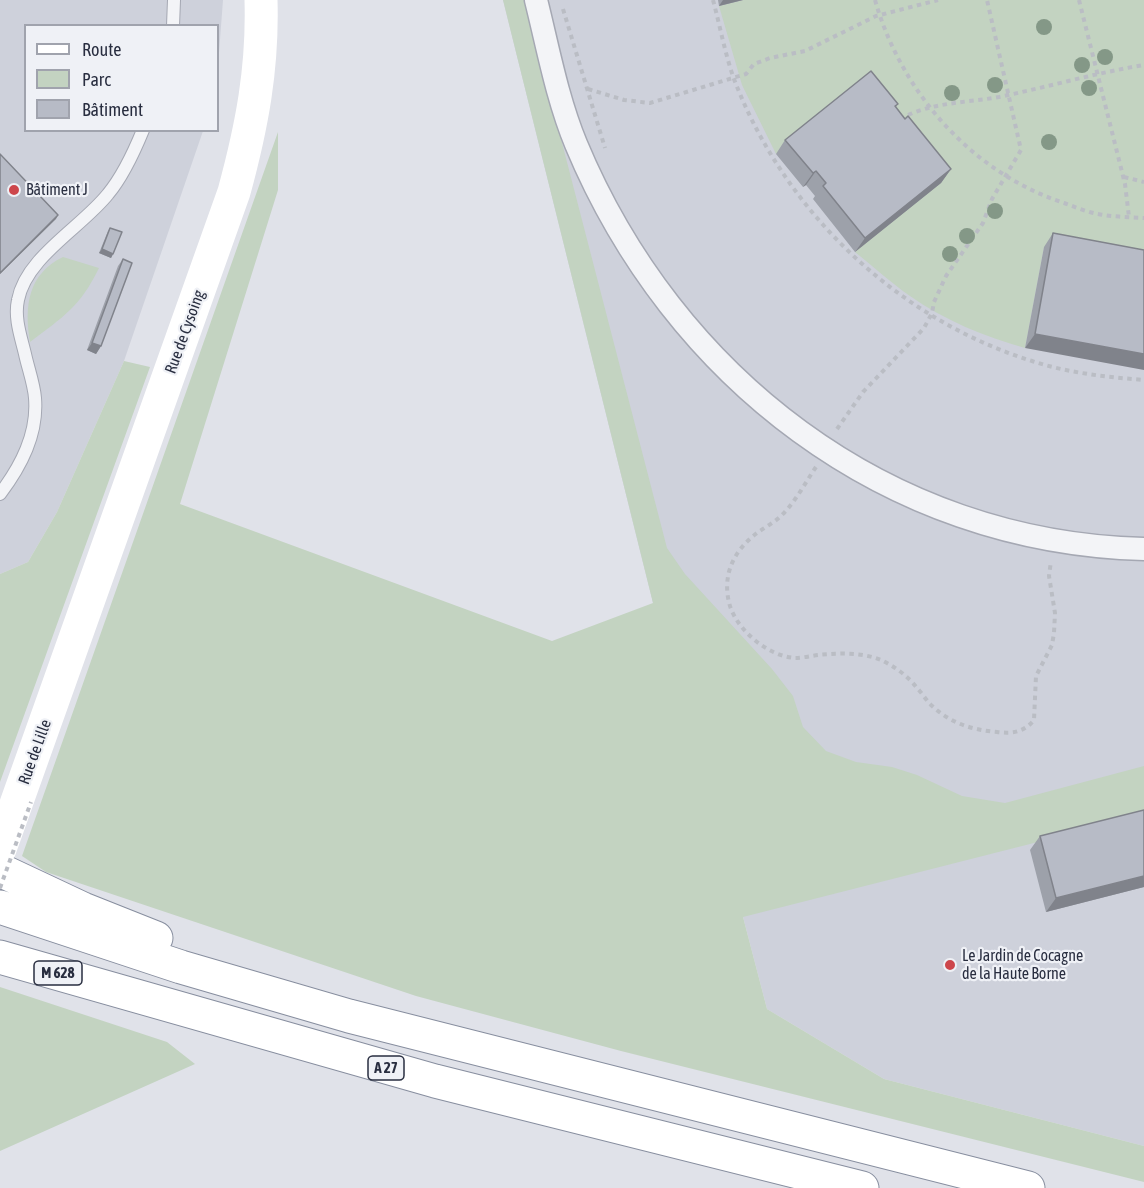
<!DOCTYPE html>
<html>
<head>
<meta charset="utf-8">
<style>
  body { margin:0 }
  #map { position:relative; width:1144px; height:1188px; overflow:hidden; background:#e0e2e9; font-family:"Asap Condensed",sans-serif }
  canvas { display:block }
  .legend { position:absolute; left:24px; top:24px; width:195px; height:108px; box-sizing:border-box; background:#eff1f6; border:2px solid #a0a3ad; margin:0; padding:8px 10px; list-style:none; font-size:18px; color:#292e40 }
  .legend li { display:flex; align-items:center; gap:12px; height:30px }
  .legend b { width:30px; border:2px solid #a0a3ad }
</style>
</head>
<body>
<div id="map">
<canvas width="1144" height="1188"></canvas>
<ul class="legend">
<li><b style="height:8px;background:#fff"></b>Route</li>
<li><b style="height:16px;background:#c3d3c1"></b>Parc</li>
<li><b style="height:16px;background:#b7bbc6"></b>Bâtiment</li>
</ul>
</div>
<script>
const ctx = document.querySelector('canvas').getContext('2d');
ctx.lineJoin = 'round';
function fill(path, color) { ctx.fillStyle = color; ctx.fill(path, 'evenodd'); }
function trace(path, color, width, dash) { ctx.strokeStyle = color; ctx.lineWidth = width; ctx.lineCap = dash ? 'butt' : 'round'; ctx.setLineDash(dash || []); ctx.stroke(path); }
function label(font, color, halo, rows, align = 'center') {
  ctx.font = font + ' "Asap Condensed",sans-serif'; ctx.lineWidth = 4.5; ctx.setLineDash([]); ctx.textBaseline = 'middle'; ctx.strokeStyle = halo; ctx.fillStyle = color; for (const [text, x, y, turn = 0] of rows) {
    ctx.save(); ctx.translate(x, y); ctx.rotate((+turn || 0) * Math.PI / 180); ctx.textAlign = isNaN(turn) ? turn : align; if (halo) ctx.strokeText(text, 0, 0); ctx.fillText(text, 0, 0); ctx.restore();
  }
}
fill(new Path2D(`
  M0,0H223L218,66V26H26V130L203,131L124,361L57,512L28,562L0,574Z
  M503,0H1144V1146L884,1079L767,1009L743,917L653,603Z`), '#ced1db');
fill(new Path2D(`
  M503,0H525L667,548L685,574L772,669L793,696L803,727L826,751L856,762L892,767L917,775L962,796L1005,803L1144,766V815L743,917L767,1009L884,1079L1144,1146V1182L621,1051L416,996L46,872L22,856L278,132V190L180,504L552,641L653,603Z
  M743,0H1144V265L1044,247L1025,348C985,337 944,320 910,296C891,283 873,266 855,252L940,182L861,85L776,154L742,85L719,6Z
  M63,257L99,268C80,307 63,317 30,342C24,306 28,274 63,257Z
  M124,361L150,367L0,782V574L28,562L57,512Z
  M0,987L167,1042L195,1064L0,1151Z`), '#c3d3c1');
const lane = new Path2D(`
  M173,26L174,0
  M0,494C21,466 38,434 35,398C34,384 28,368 25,354C21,337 14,318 18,300C26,257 82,227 108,194C123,176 134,152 143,130`);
const street = new Path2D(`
  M536,0C548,48 557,98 576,144C673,377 887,543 1144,549`);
const highway = new Path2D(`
  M0,870L83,909L156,938
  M0,907L181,967L349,1016L1028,1188
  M0,957L435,1081L862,1188`);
trace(lane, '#a5a8b3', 14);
trace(street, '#a5a8b3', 25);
trace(highway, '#878e9f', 35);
trace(new Path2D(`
  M713,0C720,26 725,54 734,79C784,211 897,319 1032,361C1068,373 1106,377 1144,380
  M875,0C901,92 972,173 1064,203C1075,207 1087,212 1098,214C1113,217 1129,217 1144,218
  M1079,0L1125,184L1129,217
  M563,9L605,148
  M588,89L624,100L650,103L746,74L754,64L770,58L805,51L876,16L938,0
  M900,119C931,102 965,103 999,97C1048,87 1095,73 1144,65
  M1124,177L1144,182
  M837,429L863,392L924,328L932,313L934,302L946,276L983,223L992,199L1021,150L987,0
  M816,467C805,483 796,501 782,515C773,524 761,529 752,537C731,555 722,579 730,606C738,631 768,656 795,658C802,658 810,656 818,655C839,653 861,652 881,660C894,666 908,676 917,688C922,693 926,700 931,705C950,723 972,730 997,732C1013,734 1024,732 1034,720L1036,676L1052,645L1054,633L1055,613L1049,576L1051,561`), '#babdc4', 4, [4.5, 4.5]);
trace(lane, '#f3f4f7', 12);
trace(street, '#f3f4f7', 22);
trace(new Path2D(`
  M0,849L234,192C252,126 263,68 261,0`), '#fff', 33);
trace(highway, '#fff', 33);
trace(new Path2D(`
  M0,888L31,802`), '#babdc4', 4, [4.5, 4.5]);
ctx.fillStyle = '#849887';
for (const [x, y] of [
  [1044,27],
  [1105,57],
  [1082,65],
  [995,85],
  [1089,88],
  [952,93],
  [1049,142],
  [995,211],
  [967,236],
  [950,254]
]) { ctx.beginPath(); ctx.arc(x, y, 8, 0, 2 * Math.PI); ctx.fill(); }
fill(new Path2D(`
  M718,0H743L719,6Z
  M898,104L896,107L905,119L951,169L941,183L855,252L813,199L815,196L806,185L803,187L776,154L785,140Z
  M110,228L113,254L111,258L99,253L108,231Z
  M1053,233L1144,250L1025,348L1044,247Z
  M123,259L101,346L96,354L87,350L118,266Z
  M1144,810V887L1046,912L1030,850L1040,836Z`), '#9da1aa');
fill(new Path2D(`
  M723,0H743L719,6Z
  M951,169L941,183L855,252L865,238Z
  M816,171L806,185L803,187L813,173Z
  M58,215L56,219L0,274V273Z
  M102,249L113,254L111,258L99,253Z
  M1035,334L1144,354V370L1025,348Z
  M92,343L101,346L96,354L87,350Z
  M1144,876V887L1046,912L1056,898Z`), '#80838b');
const building = new Path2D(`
  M871,71L898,104L895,106L905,119L908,116L951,169L865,238L823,186L826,183L816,171L813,173L785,140Z
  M0,154L58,215L0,273Z
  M110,228L122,232L113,254L102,249Z
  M1053,233L1144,250V354L1035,334Z
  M123,259L132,263L101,346L92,343Z
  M1144,810V876L1056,898L1040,836Z`);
fill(building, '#b7bbc6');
trace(building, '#80838b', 1.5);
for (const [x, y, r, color] of [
  [14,190,6,"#cd464b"],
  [950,965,6,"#cd464b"]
]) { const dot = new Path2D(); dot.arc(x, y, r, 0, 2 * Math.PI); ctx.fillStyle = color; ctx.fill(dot); trace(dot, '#eff1f6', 2); }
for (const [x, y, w] of [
  [58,973,48],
  [386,1068,36]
]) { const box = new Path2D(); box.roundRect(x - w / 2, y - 12, w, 24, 4.5); ctx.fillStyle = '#eff1f6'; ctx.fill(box); trace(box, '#292e40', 1.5); }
label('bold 15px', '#292e40', null, [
  ["M 628",58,973],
  ["A 27",386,1068]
]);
label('16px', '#292e40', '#eff1f6', [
  ["Bâtiment J",26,190],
  ["Le Jardin de Cocagne",962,956],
  ["de la Haute Borne",962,974]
], 'left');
label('16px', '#292e40', '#eff1f6', [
  ["Rue de Cysoing",185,332,-70],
  ["Rue de Lille",35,752,-70]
]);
</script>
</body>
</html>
